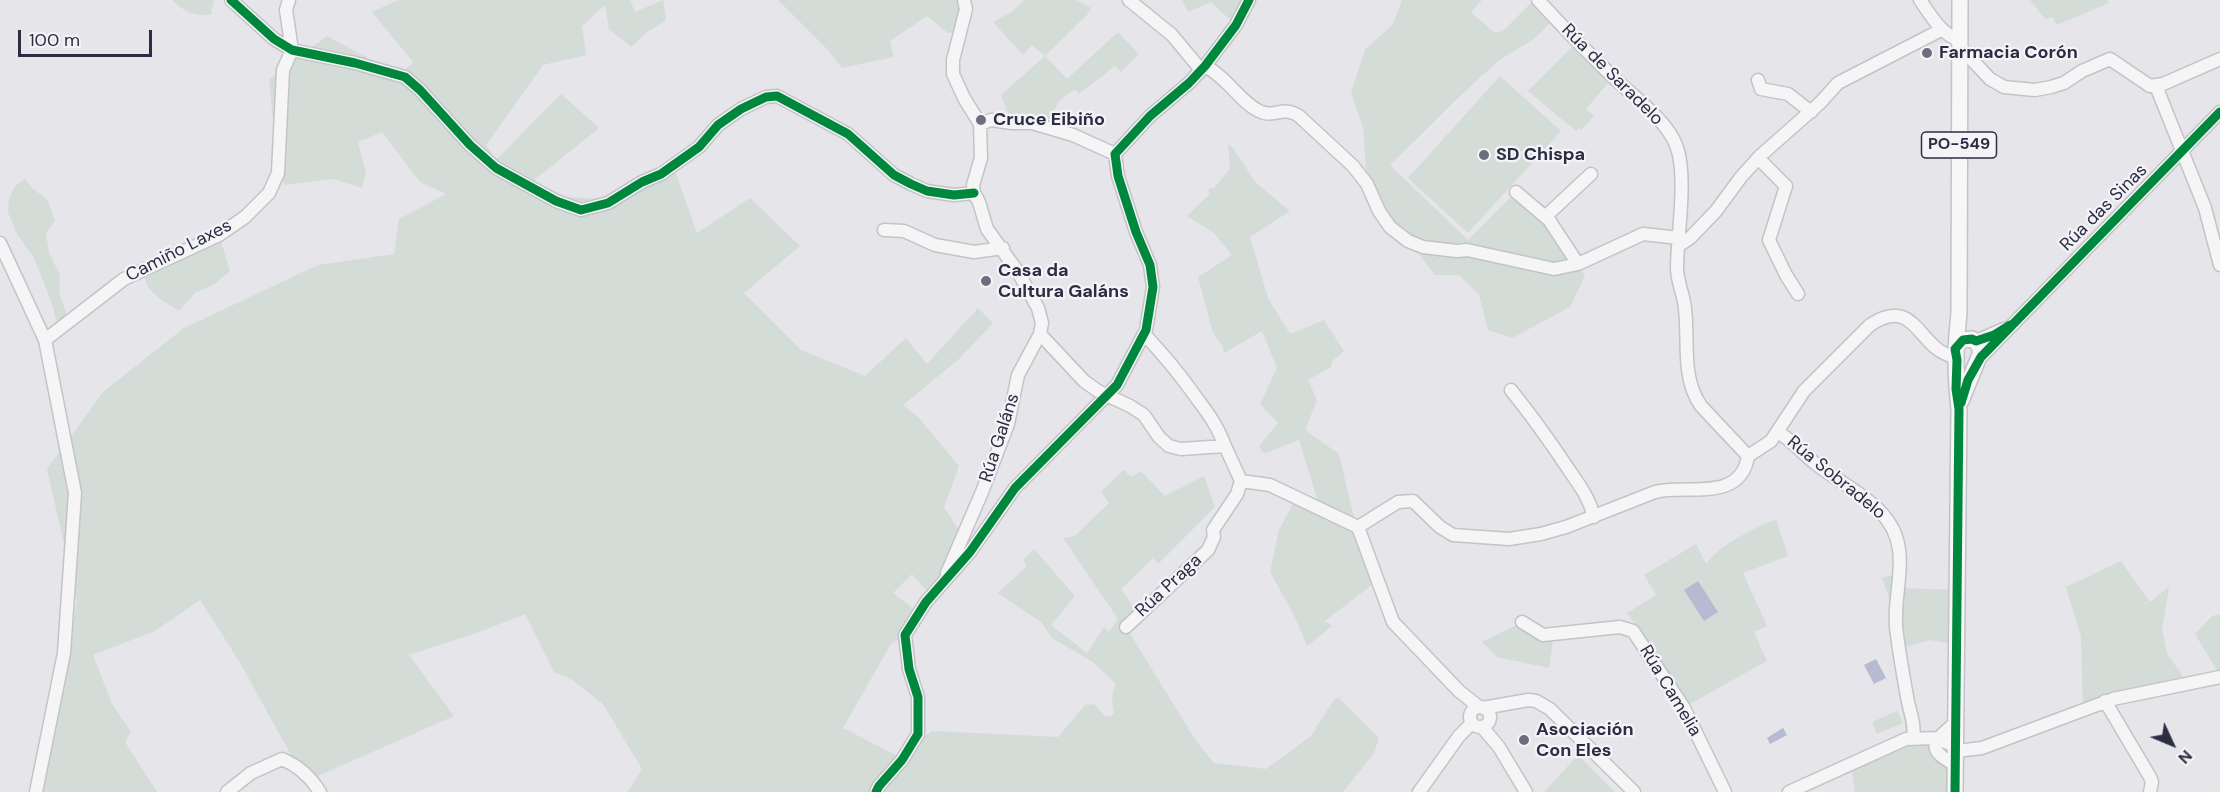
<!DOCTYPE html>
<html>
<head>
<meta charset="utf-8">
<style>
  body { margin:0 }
  #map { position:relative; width:2220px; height:792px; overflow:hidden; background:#e5e5ea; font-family:"DM Sans",sans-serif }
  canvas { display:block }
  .north { position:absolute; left:2142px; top:714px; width:60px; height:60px; -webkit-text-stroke:4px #f4f4f8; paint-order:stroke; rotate:134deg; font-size:16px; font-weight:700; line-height:24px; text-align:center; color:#2c2d42 }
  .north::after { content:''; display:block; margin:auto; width:21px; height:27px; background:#2c2d42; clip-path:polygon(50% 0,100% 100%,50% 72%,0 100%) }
  .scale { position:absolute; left:18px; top:30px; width:134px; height:27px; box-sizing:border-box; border:3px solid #2c2d42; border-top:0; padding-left:8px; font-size:18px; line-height:21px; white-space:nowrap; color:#2c2d42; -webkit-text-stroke:4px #f4f4f8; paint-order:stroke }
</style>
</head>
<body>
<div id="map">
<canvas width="2220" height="792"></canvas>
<div class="north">N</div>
<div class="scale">100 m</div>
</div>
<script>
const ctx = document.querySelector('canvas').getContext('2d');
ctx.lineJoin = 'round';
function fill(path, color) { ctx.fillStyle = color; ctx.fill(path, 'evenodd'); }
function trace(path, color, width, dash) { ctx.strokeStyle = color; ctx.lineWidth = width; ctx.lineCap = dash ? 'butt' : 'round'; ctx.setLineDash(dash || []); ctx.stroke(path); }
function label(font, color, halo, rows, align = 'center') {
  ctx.font = font + ' "DM Sans",sans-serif'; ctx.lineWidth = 4.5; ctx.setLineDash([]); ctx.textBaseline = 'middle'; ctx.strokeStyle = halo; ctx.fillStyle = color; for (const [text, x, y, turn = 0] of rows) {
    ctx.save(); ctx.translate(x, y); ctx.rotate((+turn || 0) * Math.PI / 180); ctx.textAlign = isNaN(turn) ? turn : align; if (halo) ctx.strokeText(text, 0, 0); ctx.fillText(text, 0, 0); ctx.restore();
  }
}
fill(new Path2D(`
  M172,0H214L211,15C194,16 184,12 172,0Z
  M398,0H630L635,12L663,0L666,20L646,33L631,47L609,29L605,5L582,26L586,55L543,65L486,145L496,160L561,94L599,128L532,182L568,197L601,199L673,166L697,233L750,198L800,246L744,293L801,350L865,376L906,338L927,364L978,308L993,323L959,359L903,405L919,418L959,466L944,507L960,532L940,575L926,590L912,574L893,593L919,613L905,635L891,644L843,728L898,756L932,731L1058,737L1085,705L1094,704L1105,716L1111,717L1114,713L1112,699L1115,683L1093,662L1052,638L1041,622L998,593L1027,566L1023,560L1034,549L1075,596L1051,625L1087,653L1104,627L1109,632L1118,619L1063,538L1075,536L1109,503L1101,492L1123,470L1132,477L1141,471L1165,496L1204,476L1215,507L1158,564L1153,558L1121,589L1136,611L1126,627L1196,741L1214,763L1266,769L1311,736L1333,701L1338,697L1379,738L1374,753L1343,792H628L642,769L603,704L571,679L554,672L525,614L482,631L409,655L454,716L311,779L296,764L239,661L200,600L155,631L93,655L112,704L131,732L125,742L157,792H38L66,664L77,601L47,469L103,392L184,328L318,265L394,254L399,219L446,194L420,182L382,132L358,142L366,173L362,188L333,179L285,185L278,173L269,79L327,36L400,75L413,62L372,12Z
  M778,0H964L962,32L948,33L927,16L890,41L894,57L842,68L827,49Z
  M1024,0H1076L1091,8L1087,15L1045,56L1067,79L1118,32L1139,54L1121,72L1115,66L1079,94L1075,89L1060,100L1047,123H1012L1001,95L1045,56L1032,45L1023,55L993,22L1012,12Z
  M1182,0H1249L1236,25L1211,2L1188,12Z
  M1402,0H1482L1471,12L1495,33L1503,31L1533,1L1551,20C1535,45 1514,47 1494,65C1458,96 1425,132 1390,165L1468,240L1516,192L1568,246L1585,276L1570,307L1512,338L1488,330L1479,295L1459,275H1435L1372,193L1367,184L1363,127L1351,93L1365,50L1393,24Z
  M2030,0H2107L2109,3L2057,25L2052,17L2045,19Z
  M1577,42L1613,77L1586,109L1594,116L1581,130L1579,128L1576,131L1528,91Z
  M1500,76L1561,131L1468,233L1408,178Z
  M1228,144L1233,148L1256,183L1290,211L1250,237L1268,298L1290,334L1324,320L1344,351L1332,361L1331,367L1308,380L1317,400L1305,430L1339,454L1354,518L1377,581L1325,621L1332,626L1307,646L1294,615L1270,572L1279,530L1296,498L1320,508L1299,440L1264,454L1259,446L1278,423L1260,404L1277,368L1262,331L1224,353L1223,347L1213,333L1198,277L1232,255L1214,233L1187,216L1210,194L1208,189L1214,188L1230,169Z
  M25,179L32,188L47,199L55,220L46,233L49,253L60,275L59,293L69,321L59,329L50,298L34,258L17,234L8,212L9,198L15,186Z
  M219,235L230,271L215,284L195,293L179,311C169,304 149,294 146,282C144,277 147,272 148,267Z
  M1776,519L1788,556L1743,573L1767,626L1754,632L1767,661L1690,704L1627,613L1656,595L1644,575L1696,544L1706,564C1723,542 1752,530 1776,519Z
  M2121,561L2149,601L2136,609L2151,601L2169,587L2162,630L2167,654L2188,683L2083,709L2081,636L2066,587Z
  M1900,572L1899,588L1957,590V625L1947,643L1929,640L1899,649L1895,615L1882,578Z
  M2220,614V673L2219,674L2195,634L2212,616Z
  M1522,622L1550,635L1553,640L1549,668L1497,657L1482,642Z
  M1897,711L1903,723L1877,734L1872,722Z
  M1906,739L1935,744L1956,765L1955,792H1855L1851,764Z
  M1578,755L1615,792H1544Z`), '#d4dcd7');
fill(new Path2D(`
  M1698,581L1718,612L1704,621L1684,590Z
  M1876,659L1886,678L1874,684L1864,665Z
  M1783,728L1787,735L1770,744L1767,738Z`), '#b6bad2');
const minor = new Path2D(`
  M231,0L274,39L292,50L355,63L405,77L420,90L470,145L496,168L556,201L581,210L608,203L642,182L661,174L699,147L718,125L741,109L766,97L777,96L848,134L894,175L911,184L927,191L954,195L974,193
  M964,0L966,9L953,60V74L964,98L980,124L981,158L973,185L974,193L979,202L987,229L1018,272L1038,308L1042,323L1040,334L1084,381L1098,391L1130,406L1144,415L1159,437L1169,446L1181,449L1225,446L1241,481L1270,485L1358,527
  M1129,0L1172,35L1201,70
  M1538,0C1562,26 1586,51 1611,75C1631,95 1666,119 1676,145C1688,175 1677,236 1677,268C1677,282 1684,295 1685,309C1689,342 1681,377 1701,406L1748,456
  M1920,0C1932,17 1940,33 1960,41
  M1960,47L1990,79L2004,87L2035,90L2051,87L2064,83L2082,71L2110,59L2150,86L2163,84L2220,59
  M1205,66C1228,78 1240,102 1259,111C1273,119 1283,105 1299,116L1353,166L1367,184L1379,211L1390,227L1408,241L1423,247L1457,251L1467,250L1554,269L1578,264L1643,234L1679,238
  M1758,80L1761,89L1788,94L1811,112
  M2156,86L2205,208L2220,265
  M980,124L991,120L1012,123H1032L1073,135L1115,154
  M1758,158L1786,186L1769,240L1786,275L1798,294
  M1516,192L1549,220L1578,264
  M1546,216L1591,174
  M884,230L904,231L935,245L952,248L974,252L1003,248
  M0,243L45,340L75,493L64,653L36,792
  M1678,246L1690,238L1716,211L1741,177L1760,156L1820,103L1838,83L1941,30
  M1144,334C1162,353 1178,372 1193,393C1208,414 1215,421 1225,446
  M45,340L124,279L219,235L245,217L269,193L278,173L283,70L292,50L286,10L289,0
  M1976,341L2004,329
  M1981,357L2220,112
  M1511,390C1531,415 1549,440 1567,467C1578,483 1589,497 1594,517
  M1778,432C1793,441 1803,454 1816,464C1847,489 1893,505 1899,549C1903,578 1892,606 1897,635C1900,658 1904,680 1908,702C1911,715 1915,725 1913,738
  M1748,456L1771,441L1804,391L1870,325C1917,294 1917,350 1955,357
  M1358,527L1398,502L1413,501L1440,527L1453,535L1509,539L1541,534L1566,527L1655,492C1686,484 1741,503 1748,456
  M1358,527L1393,622L1459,691L1479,707
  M947,573L982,492L1008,424L1018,375L1040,334
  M1522,622L1543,635L1620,627L1633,631L1684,708L1725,792
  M1126,627L1208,550L1214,537L1213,530L1237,494L1241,481
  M2105,701L2150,777L2152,782L2150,792
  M1470 717a10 10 0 1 1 20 0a10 10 0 1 1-20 0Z
  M1483,708L1528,700L1536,701L1550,709L1634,792
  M1955,723C1934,741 1924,749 1956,765
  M1482,727L1499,747L1526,792
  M1956,751L1982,748L2113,699L2220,677
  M227,792L251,773L282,759C299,766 310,776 320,792
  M876,792L879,786L902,760L918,734V697L909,669L905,635L926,602L970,552L1015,488L1117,385L1146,330L1153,287L1150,265L1136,232L1118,176L1115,154L1150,116L1189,83L1205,66L1236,25L1249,0
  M1419,792L1459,736L1472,723
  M1789,792L1906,739L1937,738L1956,747`);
const major = new Path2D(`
  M1956,346L1963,340L1972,339L1978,344L1981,352L1961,401
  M1955,792L1959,409C1955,377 1955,345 1959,313L1960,0`);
trace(minor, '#c3c3c8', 15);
trace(major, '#c2c2c7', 18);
trace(minor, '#f5f5f6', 12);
trace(major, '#f7f7f8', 15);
trace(new Path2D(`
  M231,0L274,39L292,50L355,63L405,77L420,90L470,145L496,168L556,201L581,210L608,203L642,182L661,174L699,147L718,125L741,109L766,97L777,96L848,134L894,175L911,184L927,191L954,195L974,193
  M1961,403L1968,380L1981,357L2220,112
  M876,792L879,786L902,760L918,734V697L909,669L905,635L926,602L970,552L1015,488L1117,385L1146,330L1153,287L1150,265L1136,232L1118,176L1115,154L1150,116L1189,83L1205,66L1236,25L1249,0
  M1955,792L1959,409L1956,389L1957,360L1955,349L1963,340L1972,339L1976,341L1994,335L2010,325`), '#00873e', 9);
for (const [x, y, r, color] of [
  [1927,53,6,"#6d6d7d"],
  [981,120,6,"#6d6d7d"],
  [1484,155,6,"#6d6d7d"],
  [986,281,6,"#6d6d7d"],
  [1524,740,6,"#6d6d7d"]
]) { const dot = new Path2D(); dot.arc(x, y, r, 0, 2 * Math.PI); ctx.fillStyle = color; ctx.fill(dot); trace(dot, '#f4f4f8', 2); }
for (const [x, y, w] of [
  [1959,145,75]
]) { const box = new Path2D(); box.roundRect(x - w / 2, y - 13, w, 26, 4.5); ctx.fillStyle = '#f4f4f8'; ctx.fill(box); trace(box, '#2c2d42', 1.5); }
label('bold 16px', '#2c2d42', null, [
  ["PO-549",1959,145]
]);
label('bold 18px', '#2c2d42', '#f4f4f8', [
  ["Farmacia Corón",1939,53],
  ["Cruce Eibiño",993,120],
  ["SD Chispa",1496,155],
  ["Casa da",998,271],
  ["Cultura Galáns",998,292],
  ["Asociación",1536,730],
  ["Con Eles",1536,751]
], 'left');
label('18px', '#2c2d42', '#f4f4f8', [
  ["Rúa de Saradelo",1612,75,45],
  ["Rúa das Sinas",2104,208,-45],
  ["Camiño Laxes",179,251,-27],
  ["Rúa Galáns",1000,438,-72],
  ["Rúa Sobradelo",1836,478,39],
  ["Rúa Praga",1169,586,-43],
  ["Rúa Camelia",1670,691,59]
]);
</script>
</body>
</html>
